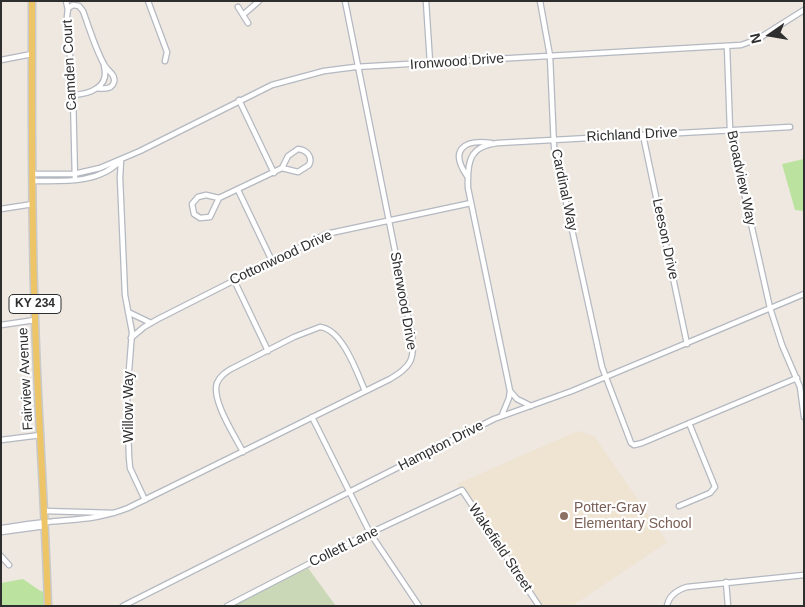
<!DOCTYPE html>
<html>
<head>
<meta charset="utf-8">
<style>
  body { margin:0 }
  #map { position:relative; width:805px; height:607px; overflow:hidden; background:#eee8e1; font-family:Arial,sans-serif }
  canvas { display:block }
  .frame { position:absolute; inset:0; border:2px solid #2e2e2e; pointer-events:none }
  .north { position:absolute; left:745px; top:10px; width:50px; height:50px; -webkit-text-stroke:4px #fff; paint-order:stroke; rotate:257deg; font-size:14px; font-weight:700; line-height:20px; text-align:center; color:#2e2e2e }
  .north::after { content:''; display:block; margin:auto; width:18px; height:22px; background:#2e2e2e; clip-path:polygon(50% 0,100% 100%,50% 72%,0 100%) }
</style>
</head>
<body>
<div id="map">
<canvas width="805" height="607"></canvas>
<div class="frame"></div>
<div class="north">N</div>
</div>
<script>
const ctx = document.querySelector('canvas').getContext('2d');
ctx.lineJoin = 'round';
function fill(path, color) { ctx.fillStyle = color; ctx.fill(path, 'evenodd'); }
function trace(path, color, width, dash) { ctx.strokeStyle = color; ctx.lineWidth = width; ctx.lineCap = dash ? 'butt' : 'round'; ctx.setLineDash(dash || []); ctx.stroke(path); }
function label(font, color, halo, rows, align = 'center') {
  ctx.font = font + ' Arial,sans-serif'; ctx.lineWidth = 4.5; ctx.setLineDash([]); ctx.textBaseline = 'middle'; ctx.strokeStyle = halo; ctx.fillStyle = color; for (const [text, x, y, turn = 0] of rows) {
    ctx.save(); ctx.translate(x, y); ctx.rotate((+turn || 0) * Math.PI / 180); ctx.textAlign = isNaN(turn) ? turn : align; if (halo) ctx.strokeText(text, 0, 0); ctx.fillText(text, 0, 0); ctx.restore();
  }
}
fill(new Path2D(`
  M578,431L594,436L667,542L572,606H539L457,484Z`), '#efe3d1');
fill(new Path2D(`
  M804,159V211L795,210L782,164Z
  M23,579L39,590L48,594V606H1V583Z`), '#bbe39f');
fill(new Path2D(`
  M308,568L336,606H233Z`), '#cad8b8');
const minor = new Path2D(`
  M66,1L68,10
  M148,1L167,52L165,61
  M426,1L430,63
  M540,1L550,56L554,147L602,367L631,443L634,445L642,443L797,378
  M238,7L248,23
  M244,14L259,1
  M727,46L730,130L770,308L782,345L800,387L804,417
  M1,60L32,54
  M73,95C90,94 110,87 104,66
  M239,100L274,173
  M643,135L687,344
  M298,149C307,150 313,157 309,165L298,172L282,168L288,156Z
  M121,160L120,178L125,295L132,332L127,396L129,457L130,468L145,500
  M34,174H74L100,168L140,151L272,85L324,71L355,67L741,45L758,39L804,10
  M467,176C449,150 464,139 491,143
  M75,180L73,95L67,17L68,8L73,5L79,6L83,11C89,27 96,51 105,66C108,71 116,75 114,82C112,90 103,89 97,88
  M33,181C62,181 99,184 120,161
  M238,190L272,261
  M206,195L219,198L210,217L200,218L194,214L192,204L198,197Z
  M219,198L282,168
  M1,209L33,204
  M234,280L268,351
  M128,312L151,323
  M1,325L35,320
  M131,338L144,327L158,319L326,234L471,203
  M510,391L517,399L531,406
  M502,415L509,398L510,391L468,188C467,162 469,146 498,143L790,127
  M312,417L370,533L419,606
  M1,440L41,435
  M243,452C235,436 211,400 217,383C220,376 225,373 231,369L294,337L320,327C342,329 357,372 365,391
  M679,506L710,493L715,487L689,423
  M45,511L114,513
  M1,528C17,526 32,523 48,522C78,519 100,519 128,508L390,379C411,367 415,359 412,336L345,1
  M1,532L45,526
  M1,556L9,565
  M726,582L728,606
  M123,606L494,419L572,391L804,294
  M227,606L355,540L462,490L539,606
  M667,606C669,595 677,590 687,587L804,575`);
const primary = new Path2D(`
  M32,1C32,107 31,213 35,319C38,414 45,510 48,606`);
trace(minor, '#b4b8c0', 7);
trace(primary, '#c9c9c9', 9);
trace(minor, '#fff', 4.5);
trace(primary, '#eec566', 6);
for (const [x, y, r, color] of [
  [564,516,5,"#8d6e63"]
]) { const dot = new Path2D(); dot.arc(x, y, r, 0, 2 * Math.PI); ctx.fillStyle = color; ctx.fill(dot); trace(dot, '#fff', 2); }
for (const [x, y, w] of [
  [35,304,52]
]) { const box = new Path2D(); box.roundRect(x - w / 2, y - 9.5, w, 19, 4); ctx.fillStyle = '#fff'; ctx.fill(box); trace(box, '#2e2e2e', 1); }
label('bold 12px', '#2e2e2e', null, [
  ["KY 234",35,304]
]);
label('14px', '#2e2e2e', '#fff', [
  ["Ironwood Drive",457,62,-4],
  ["Camden Court",70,65,-93],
  ["Richland Drive",632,135,-3],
  ["Broadview Way",741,178,78],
  ["Cardinal Way",564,190,78],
  ["Leeson Drive",665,239,78],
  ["Cottonwood Drive",281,258,-25],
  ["Sherwood Drive",403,301,80],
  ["Fairview Avenue",26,379,-93],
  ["Willow Way",129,407,-90],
  ["Hampton Drive",441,446,-27],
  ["Collett Lane",344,547,-26],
  ["Wakefield Street",500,548,56]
]);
label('14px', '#785e54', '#fff', [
  ["Potter-Gray",574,508],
  ["Elementary School",574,524]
], 'left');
</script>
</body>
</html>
